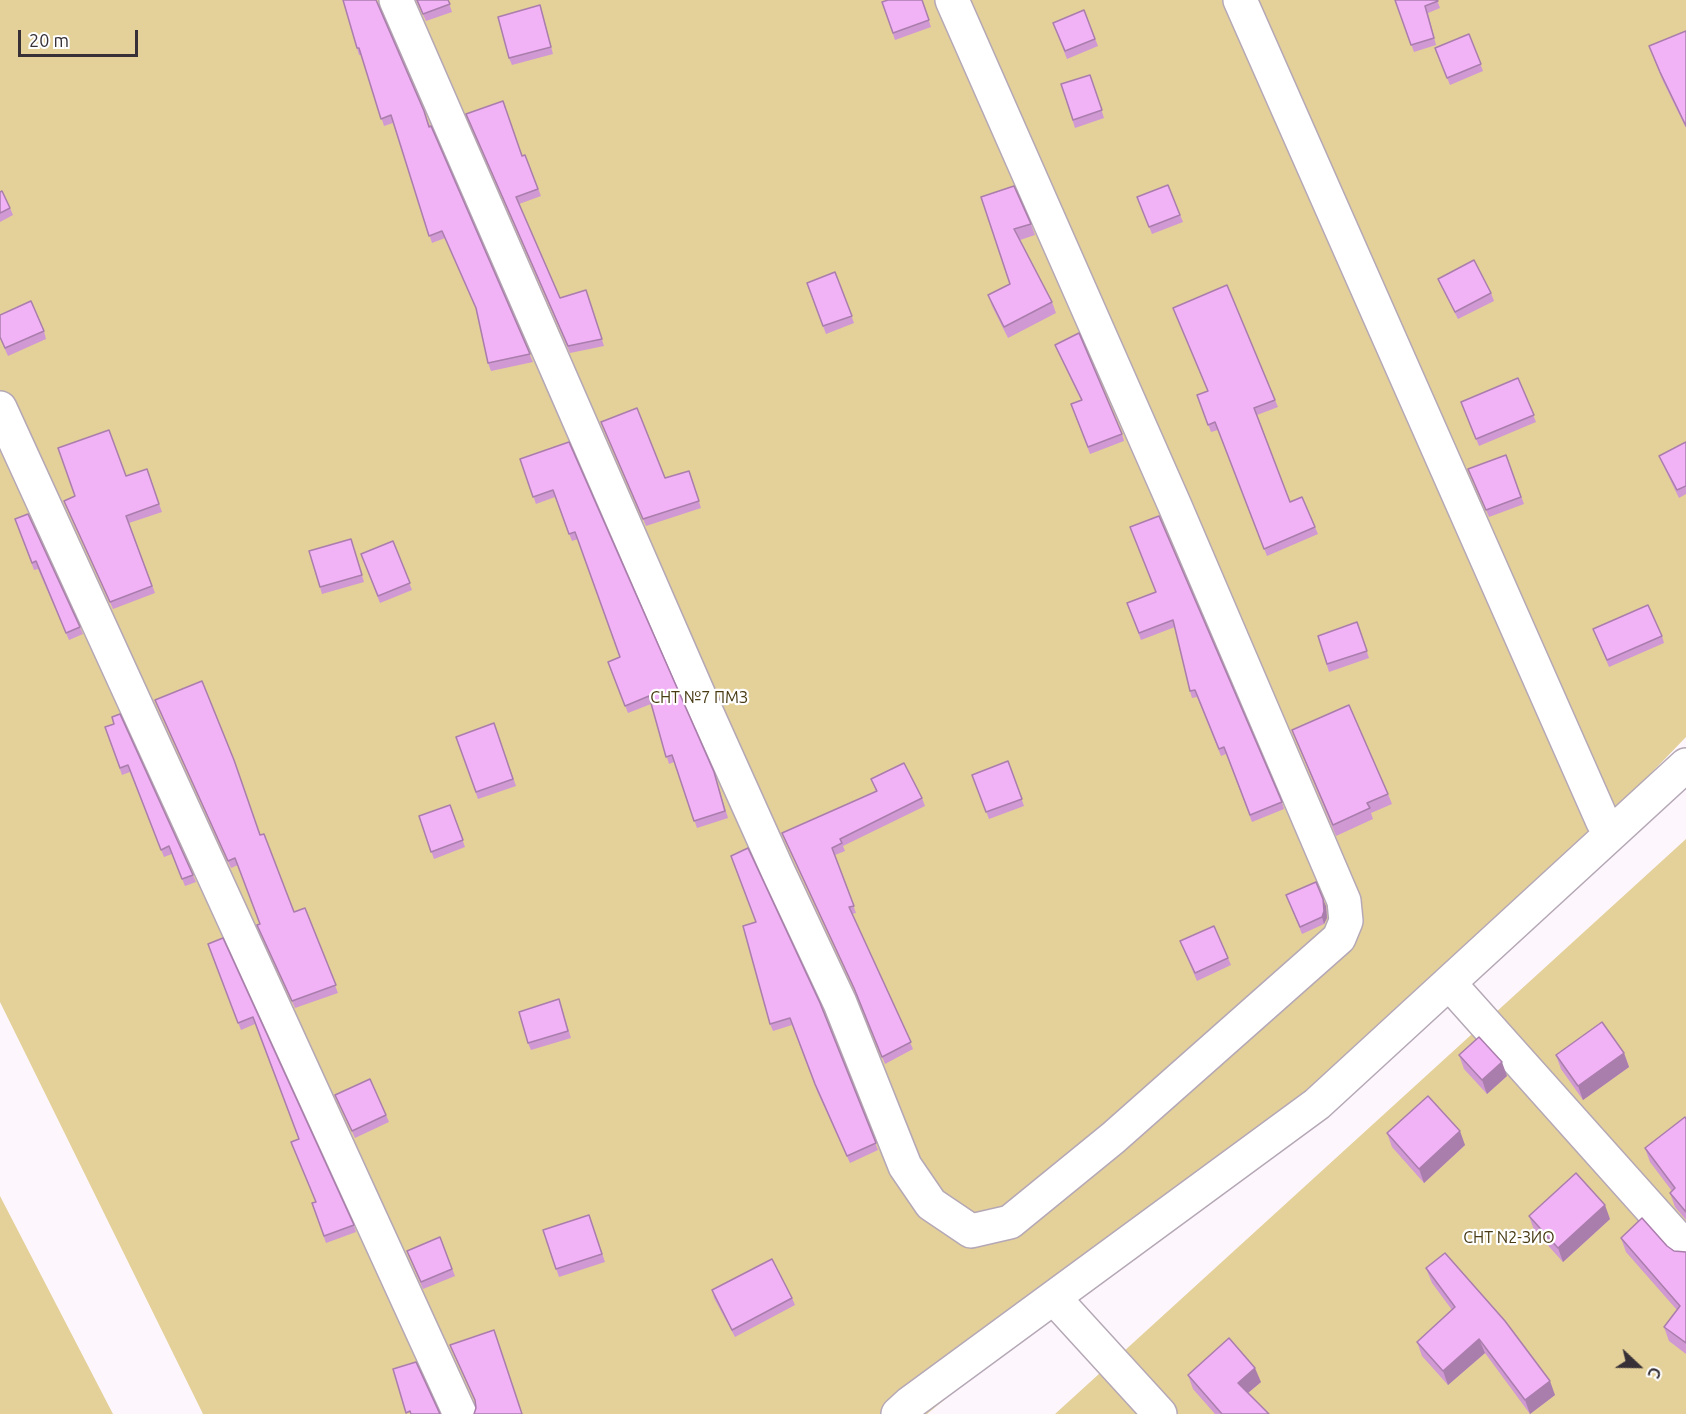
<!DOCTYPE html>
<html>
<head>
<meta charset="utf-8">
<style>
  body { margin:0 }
  #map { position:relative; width:1686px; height:1414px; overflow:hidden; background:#fdf7fd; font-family:Ubuntu,sans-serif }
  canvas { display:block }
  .north { position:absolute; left:1608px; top:1336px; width:60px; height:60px; -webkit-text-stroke:4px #fff; paint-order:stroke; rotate:112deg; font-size:16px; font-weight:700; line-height:24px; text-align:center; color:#373137 }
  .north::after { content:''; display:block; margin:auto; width:21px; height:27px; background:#373137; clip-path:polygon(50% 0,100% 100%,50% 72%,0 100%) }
  .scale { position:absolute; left:18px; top:30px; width:120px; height:27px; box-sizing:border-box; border:3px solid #373137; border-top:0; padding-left:8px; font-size:18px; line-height:21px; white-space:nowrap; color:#373137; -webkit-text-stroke:4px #fff; paint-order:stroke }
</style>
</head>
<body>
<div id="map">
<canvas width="1686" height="1414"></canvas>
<div class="north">С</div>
<div class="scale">20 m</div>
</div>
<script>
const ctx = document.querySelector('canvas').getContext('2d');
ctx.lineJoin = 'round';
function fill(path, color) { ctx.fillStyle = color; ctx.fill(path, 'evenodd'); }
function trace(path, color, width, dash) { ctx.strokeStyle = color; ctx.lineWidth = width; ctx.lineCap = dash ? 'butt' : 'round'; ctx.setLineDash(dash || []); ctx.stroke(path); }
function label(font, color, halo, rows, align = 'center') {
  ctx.font = font + ' Ubuntu,sans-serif'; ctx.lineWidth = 4.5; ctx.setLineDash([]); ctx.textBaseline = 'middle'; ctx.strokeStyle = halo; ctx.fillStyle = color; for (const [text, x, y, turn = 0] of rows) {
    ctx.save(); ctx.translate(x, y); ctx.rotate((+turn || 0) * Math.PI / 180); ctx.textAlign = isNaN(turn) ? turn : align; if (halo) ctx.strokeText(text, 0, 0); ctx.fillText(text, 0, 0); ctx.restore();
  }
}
fill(new Path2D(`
  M0,0H1686V737L1449,983L927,1414H203L0,1002Z
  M1686,839V1414H1055Z
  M0,1196L113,1414H0Z`), '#e4d099');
const minor = new Path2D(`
  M396,0L698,693L778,871L840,1003L905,1166L931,1204L971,1231L1010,1222L1113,1138L1339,938L1346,921L1344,901L1175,506L952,0
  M1240,0L1603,822
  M0,408L460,1414
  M1449,983L1686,1248
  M1054,1298L1160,1414
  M898,1414L910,1403L1317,1104L1686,765`);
trace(minor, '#b5a8b6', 36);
trace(minor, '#fff', 33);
fill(new Path2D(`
  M416,0H448L452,12L426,21Z
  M922,0L931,27L895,40L882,2Z
  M1395,0H1437L1440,8L1428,13L1436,45L1414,52Z
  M378,5L430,126L533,362L491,371L488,363L477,310L445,238L432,243L393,123L384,126L361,55H359L357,48Z
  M1084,10L1098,46L1067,59L1053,23Z
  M542,12L553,54L512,65L509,58Z
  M1686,31V128L1662,79L1649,46Z
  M1469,34L1483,71L1450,85L1435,48Z
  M1090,75L1104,118L1075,128L1061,84Z
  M466,114L522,156L525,155L541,196L519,204L560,298L586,290L604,346L570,353Z
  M1168,185L1183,222L1152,234L1137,197Z
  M0,192L10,208L13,215L0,222Z
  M981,197L1031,224L1035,235L1020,240L1052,302L1056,313L1008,338L992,306L988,295L1010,284Z
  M835,272L854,323L826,334L807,283Z
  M1438,279L1491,293L1494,301L1458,319L1441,286Z
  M44,331L46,339L8,356L0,338Z
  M1055,345L1122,434L1124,441L1090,454L1071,404L1081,400L1058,352Z
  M1518,378L1536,422L1479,446L1461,402Z
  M1197,395L1275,400L1278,407L1257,415L1290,502L1315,527L1318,534L1267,556L1218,430L1211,432Z
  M601,422L665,478L689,471L701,508L646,526Z
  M569,442L716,779L728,818L697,828L674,762L669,764L651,704L628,713L608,662L620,657L578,539L572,541L555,497L536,504L520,459Z
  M1686,442V494L1679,498L1662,463L1659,456Z
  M1506,455L1524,504L1489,517L1468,469Z
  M147,469L162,512L129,523L155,593L113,609L64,501L126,476Z
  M15,519L80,627L83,634L69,640L38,569L34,570Z
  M351,539L364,582L322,594L320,587Z
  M393,541L412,590L380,603L361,554Z
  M1155,592L1282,802L1284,809L1252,822L1226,754L1221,756L1197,697L1192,698L1190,691L1175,627L1141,640L1127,603Z
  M1357,622L1369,658L1329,672L1318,636Z
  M1593,629L1662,636L1664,643L1609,667Z
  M155,700L260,835L294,912L305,908L338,993L295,1008L260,932L257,925L260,924L238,865L231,868Z
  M494,723L516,786L478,799L456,737Z
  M105,727L193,875L196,882L185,886L172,854L164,857L130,772L122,775Z
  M1292,730L1388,794L1392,804L1371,813L1373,819L1336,836Z
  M1008,761L1024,806L989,819L972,775Z
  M871,779L922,798L925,806L843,846L845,851L835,855L856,913L852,914L913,1049L885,1064L857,995L782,833L876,792Z
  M450,805L465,847L434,859L419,816Z
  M1286,895L1326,906L1327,918L1324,924L1302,934Z
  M223,938L354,1225L356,1232L326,1243L312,1203L316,1202L299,1139L255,1024L241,1030L208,944Z
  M1180,941L1228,958L1231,965L1197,981Z
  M559,999L571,1038L531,1050L528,1043Z
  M820,1003L878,1150L850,1163L817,1091L792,1025L773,1031L770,1024Z
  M1624,1053L1629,1067L1583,1100L1561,1069L1556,1055Z
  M1459,1055L1507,1076L1487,1094L1464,1069Z
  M335,1095L386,1115L389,1122L355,1138Z
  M1686,1119V1220L1675,1207L1670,1193L1672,1191L1650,1162L1645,1148Z
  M1387,1133L1465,1145L1424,1183L1392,1147Z
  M589,1215L605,1262L559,1277L543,1230Z
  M1529,1216L1610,1219L1563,1262L1534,1230Z
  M440,1237L455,1276L423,1289L407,1251Z
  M1621,1238L1667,1246L1674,1251L1686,1252V1354L1669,1341L1664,1327L1677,1310L1626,1252Z
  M1426,1268L1555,1395L1530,1414L1485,1353L1448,1385L1422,1356L1417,1342L1452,1310L1432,1283Z
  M712,1290L792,1298L795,1305L735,1337L714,1298Z
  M1188,1375L1261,1382L1248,1393L1269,1414H1215L1193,1389Z`), '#d099d4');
fill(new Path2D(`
  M1323,899L1326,906L1327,918L1324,924L1322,917Z
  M1624,1053L1629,1067L1583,1100L1578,1086Z
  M1502,1062L1507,1076L1487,1094L1482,1080Z
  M1460,1131L1465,1145L1424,1183L1419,1169Z
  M1605,1205L1610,1219L1563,1262L1558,1248Z
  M1479,1339L1485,1353L1448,1385L1443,1371Z
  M1255,1368L1261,1382L1243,1397L1238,1383Z
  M1550,1381L1555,1395L1530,1414L1525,1400Z`), '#a97dac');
const building = new Path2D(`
  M343,0H376L424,111L429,127L431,126L530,354L488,363L476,308L442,231L429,236L391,115L381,119L359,48H357Z
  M417,0H448L450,4L423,14Z
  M888,0H922L929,20L893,33L882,2Z
  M1395,0H1437L1438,1L1425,6L1434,38L1411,45Z
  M540,5L551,47L509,58L498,17Z
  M1084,10L1095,39L1065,51L1053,23Z
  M1686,31V126L1660,72L1649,46Z
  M1469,34L1481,64L1447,78L1435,48Z
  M1090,75L1102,110L1073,120L1061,84Z
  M503,101L522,156L525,155L538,189L516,197L560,298L586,290L602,339L568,346L466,114Z
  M1168,185L1180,215L1149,227L1137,197Z
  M1014,186L1031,224L1014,229L1052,302L1004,327L988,295L1010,284L981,197Z
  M2,191L10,208L0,213V192Z
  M1474,260L1491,293L1455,312L1438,279Z
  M835,272L852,316L823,326L807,283Z
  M1227,285L1275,400L1254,408L1290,502L1302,497L1315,527L1264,549L1215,422L1208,425L1197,395L1208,391L1173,308Z
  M31,301L44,331L5,348L0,337V315Z
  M1079,333L1122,434L1088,447L1071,404L1082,400L1055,345Z
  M1518,378L1534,415L1476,439L1461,402Z
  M637,408L665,478L689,471L699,501L643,519L601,422Z
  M109,430L126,476L147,469L159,504L126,516L152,586L110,602L64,501L75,496L58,448Z
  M569,442L714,772L725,811L694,821L672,755L666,757L649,696L625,706L608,662L620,657L575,532L569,534L553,490L533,497L520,459Z
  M1686,442V486L1677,490L1659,456Z
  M1506,455L1521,497L1486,510L1468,469Z
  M28,514L80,627L66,633L36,561L32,563L15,519Z
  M1159,516L1282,802L1250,815L1224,747L1219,749L1195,690L1190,691L1173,620L1139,633L1127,603L1156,592L1130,527Z
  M351,539L362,575L320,587L309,551Z
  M393,541L410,583L378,596L361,554Z
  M1648,605L1662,636L1607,660L1593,629Z
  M1357,622L1367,651L1327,664L1318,636Z
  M202,681L234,760L260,835L264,834L294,912L305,908L336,985L292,1001L257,925L260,924L235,858L228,861L155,700Z
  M1349,705L1388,794L1367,803L1370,808L1333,825L1292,730Z
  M120,714L193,875L182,879L169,846L161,850L128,765L120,768L105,727L114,724L112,717Z
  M494,723L513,779L476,792L456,737Z
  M1008,761L1022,799L986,812L972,775Z
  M904,763L922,798L840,839L842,843L832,848L854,906L849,907L911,1042L882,1057L854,988L782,833L877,791L871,779Z
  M450,805L463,840L431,852L419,816Z
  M748,848L820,1003L876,1143L847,1156L815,1084L790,1018L770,1024L743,926L756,922L731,856Z
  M1316,882L1323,899L1324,911L1322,917L1300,927L1286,895Z
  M1214,926L1228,958L1195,973L1180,941Z
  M223,938L354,1225L324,1236L312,1203L316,1202L291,1142L299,1139L253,1017L238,1023L208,944Z
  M559,999L568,1031L528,1043L519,1012Z
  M1602,1022L1624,1053L1578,1086L1556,1055Z
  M1479,1037L1502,1062L1482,1080L1459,1055Z
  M370,1079L386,1115L352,1131L335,1095Z
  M1428,1096L1460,1131L1419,1169L1387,1133Z
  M1685,1117L1686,1119V1212L1670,1193L1675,1188L1645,1148Z
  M1576,1173L1605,1205L1558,1248L1529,1216Z
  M589,1215L602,1254L556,1269L543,1230Z
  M1642,1218L1667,1246L1674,1251L1686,1252V1343L1664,1327L1680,1306L1621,1238Z
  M440,1237L452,1269L421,1282L407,1251Z
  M1445,1253L1505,1321L1550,1381L1525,1400L1479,1339L1443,1371L1417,1342L1455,1307L1426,1268Z
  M772,1259L792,1298L732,1330L712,1290Z
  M494,1330L522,1414H474L476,1408L475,1400L450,1345Z
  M1229,1338L1255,1368L1238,1383L1269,1414H1222L1188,1375Z
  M416,1362L440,1414H411L410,1411L406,1413L393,1369Z`);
fill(building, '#f2b2f6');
trace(building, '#a97dac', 1.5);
label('16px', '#483b14', '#fff', [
  ["СНТ №7 ПМЗ",699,698],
  ["СНТ N2-ЗИО",1509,1238]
]);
</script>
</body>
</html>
